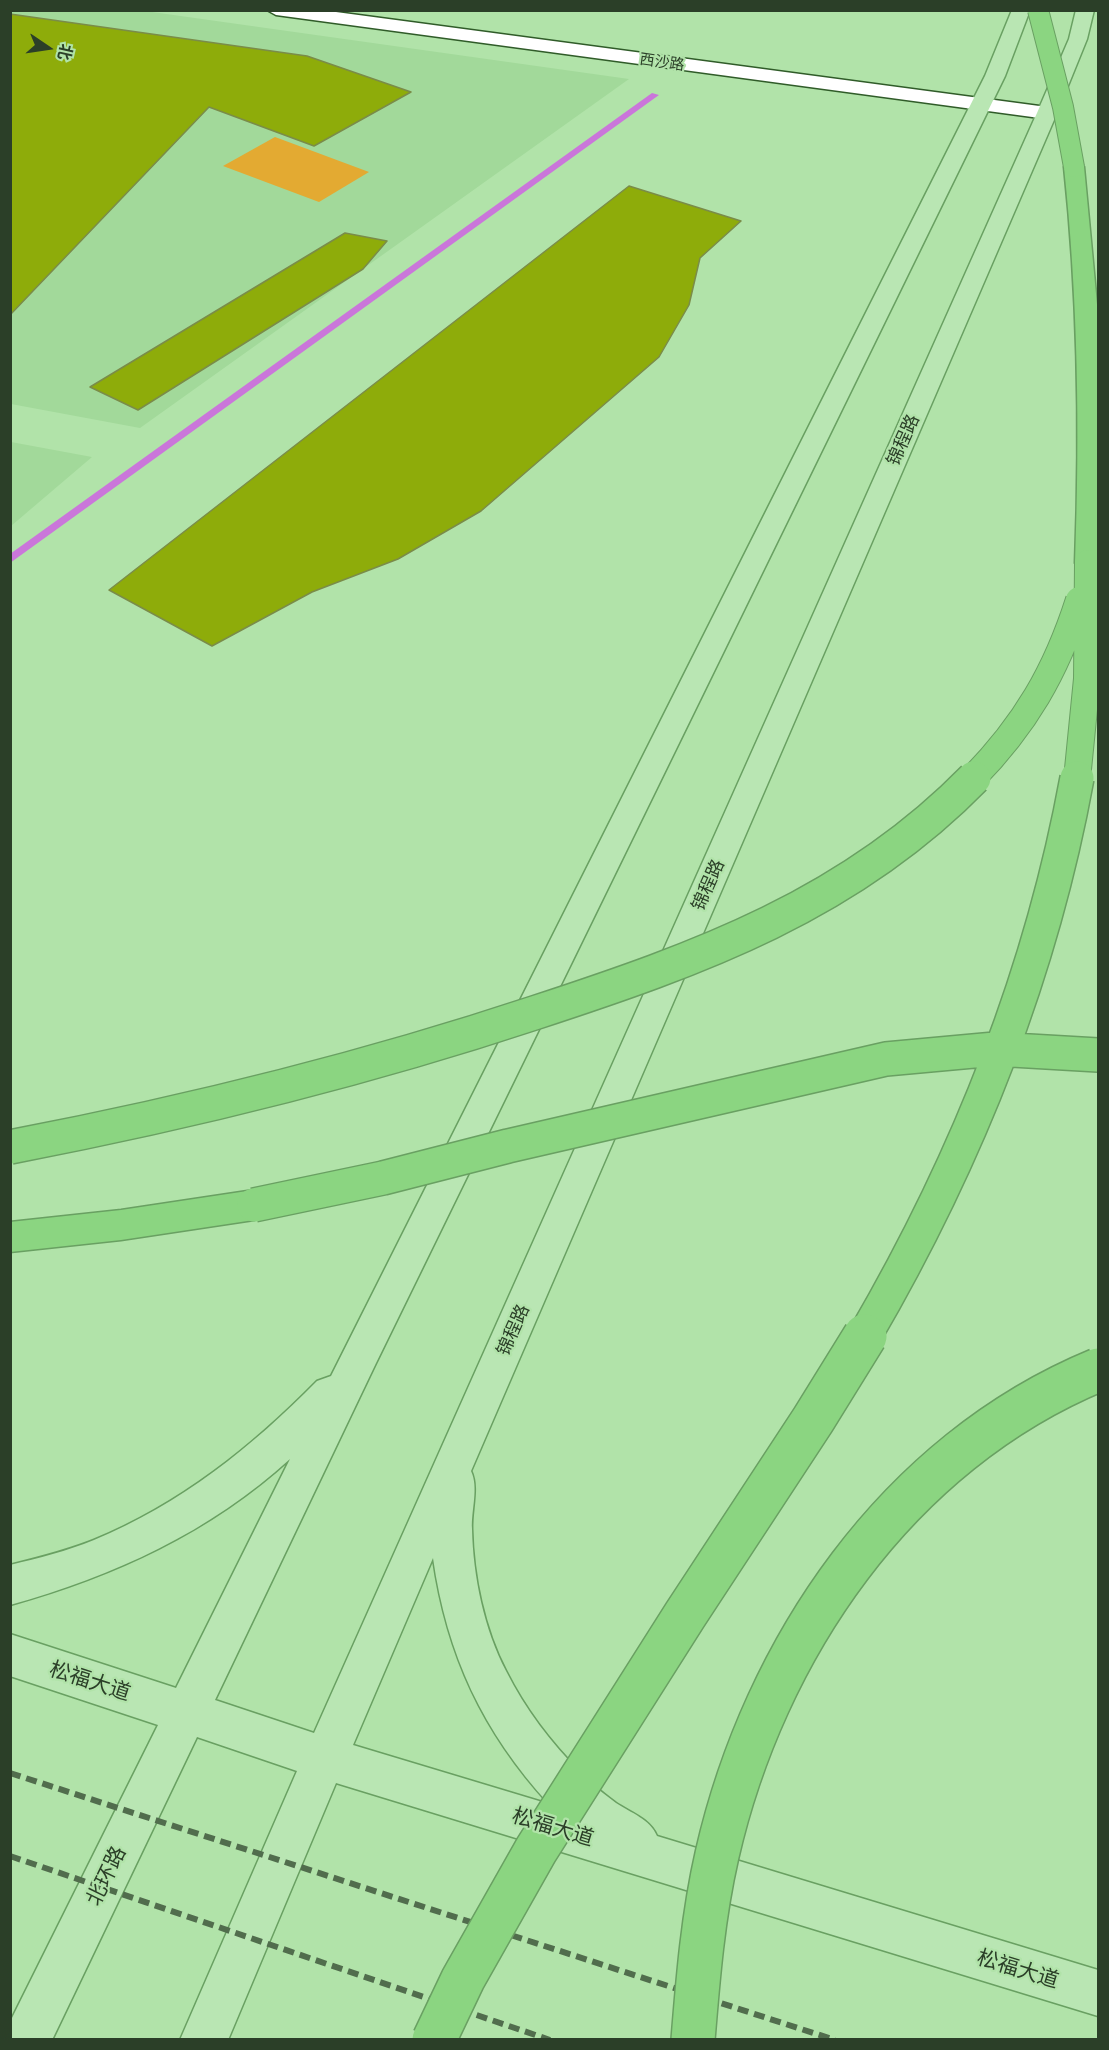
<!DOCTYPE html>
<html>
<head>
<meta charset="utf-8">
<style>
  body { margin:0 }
  #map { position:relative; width:1109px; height:2050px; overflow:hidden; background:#b1e3a9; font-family:Ubuntu,"Noto Sans SC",sans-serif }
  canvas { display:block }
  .frame { position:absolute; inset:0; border:12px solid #2b3f28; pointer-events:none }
  .north { position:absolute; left:18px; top:18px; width:60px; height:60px; -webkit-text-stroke:4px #b1e3a9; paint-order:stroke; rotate:103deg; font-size:16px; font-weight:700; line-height:24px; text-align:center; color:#2b3f28 }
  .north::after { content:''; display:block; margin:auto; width:21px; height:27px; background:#2b3f28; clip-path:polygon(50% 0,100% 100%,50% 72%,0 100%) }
</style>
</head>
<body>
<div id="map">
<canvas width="1109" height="2050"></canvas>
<div class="frame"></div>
<div class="north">北</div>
</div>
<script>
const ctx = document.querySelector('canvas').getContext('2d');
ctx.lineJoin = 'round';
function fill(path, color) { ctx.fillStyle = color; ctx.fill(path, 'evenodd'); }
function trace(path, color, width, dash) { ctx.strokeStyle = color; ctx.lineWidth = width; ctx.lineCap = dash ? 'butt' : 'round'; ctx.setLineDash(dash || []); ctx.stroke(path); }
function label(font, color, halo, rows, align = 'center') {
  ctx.font = font + ' Ubuntu,"Noto Sans SC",sans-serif'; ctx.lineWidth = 4.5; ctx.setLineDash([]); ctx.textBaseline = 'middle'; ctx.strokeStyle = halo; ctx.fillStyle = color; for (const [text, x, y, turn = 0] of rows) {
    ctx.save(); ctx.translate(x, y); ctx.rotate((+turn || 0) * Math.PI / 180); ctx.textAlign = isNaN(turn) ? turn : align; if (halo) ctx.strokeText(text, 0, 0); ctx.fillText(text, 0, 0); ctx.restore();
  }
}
fill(new Path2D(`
  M10,11H145L629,79L140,428L11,404Z
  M11,442L92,457L11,526L10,442Z`), '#a2d99a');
fill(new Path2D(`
  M275,137L369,172L319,202L223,166Z`), '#e3aa32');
fill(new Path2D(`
  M652,93L659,95L10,563V554Z`), '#ca76da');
const building = new Path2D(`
  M10,14L307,56L411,92L314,146L209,107L10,315Z
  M629,186L741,221L700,258L689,305L659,357L481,511L398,559L312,592L212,646L109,590Z
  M345,233L387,241L363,269L138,410L90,387Z`);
fill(building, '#8eac0a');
trace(building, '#7a8c49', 1.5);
const minor = new Path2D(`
  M267,10H321L1047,107L1054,109L1057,113L1054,117L1047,119L276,15Z`);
const major = new Path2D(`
  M1012,10H1030L1005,76L376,1363L215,1700L314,1733L1037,113L1069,39L1076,10H1094L1087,39L1057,113L471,1471C479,1488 471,1510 472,1529C473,1576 484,1629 506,1671C525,1709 551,1743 581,1773C591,1784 604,1794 616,1803C631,1813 650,1819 657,1836L1098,1970V2016L336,1783L228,2040H180L297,1771L197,1737L52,2040H10V2022L158,1725L10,1676V1634L176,1688L290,1459C210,1532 114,1576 10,1605V1565C39,1558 67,1551 94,1540C181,1504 252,1447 317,1381L331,1376L985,76ZM433,1558C447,1655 483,1732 549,1804L353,1745Z`);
const highway = new Path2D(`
  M1074,161L1081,163L1084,167L1098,315V567L1088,571L1079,569L1075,563C1080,430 1078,299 1064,167L1067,163Z
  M254,1190L267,1195L272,1205L267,1215L254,1220L121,1240L10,1252V1222L121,1210Z`);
trace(minor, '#305c29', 3);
trace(major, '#69a062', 3);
trace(highway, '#69a062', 3);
fill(minor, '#fff');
fill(major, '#b9e6b3');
fill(highway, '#8bd581');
trace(new Path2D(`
  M10,1773L835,2040
  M10,1856L550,2040`), '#516d4d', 6, [11, 6]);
const highwayBridgeFar3 = new Path2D(`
  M1038,10L1063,107L1074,167`);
const highwayBridgeFar2 = new Path2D(`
  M972,779C1025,725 1056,672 1079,600
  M1077,779L1087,679L1088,563`);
const highwayBridgeFar1 = new Path2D(`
  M10,1147C187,1113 362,1070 534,1013C699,959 850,905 974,778
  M254,1205L383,1178L508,1146L886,1059L995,1049L1098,1055
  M864,1337C965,1164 1041,975 1077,778`);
const highwayBridge = new Path2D(`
  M434,2040L463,1979L536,1850L685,1615L813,1420L865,1336
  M693,2040C698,1978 703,1916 717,1855C764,1649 897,1453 1098,1370`);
trace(highwayBridgeFar3, '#69a062', 22, []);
trace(highwayBridgeFar2, '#69a062', 28, []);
trace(highwayBridgeFar1, '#69a062', 36, []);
trace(highwayBridge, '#69a062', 46, []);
trace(highwayBridgeFar3, '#8bd581', 20);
trace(highwayBridgeFar2, '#8bd581', 26);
trace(highwayBridgeFar1, '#8bd581', 33);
trace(highwayBridge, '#8bd581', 43);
label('15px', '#2b3f28', '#b1e3a9', [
  ["西沙路",662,62,8]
]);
label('18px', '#2b3f28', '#b1e3a9', [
  ["锦程路",903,440,-66],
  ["锦程路",708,885,-66],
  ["锦程路",513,1330,-66]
]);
label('21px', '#2b3f28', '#b1e3a9', [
  ["松福大道",90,1681,18],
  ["松福大道",553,1827,17],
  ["北环路",106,1876,-64],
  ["松福大道",1018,1969,17]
]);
</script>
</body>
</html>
